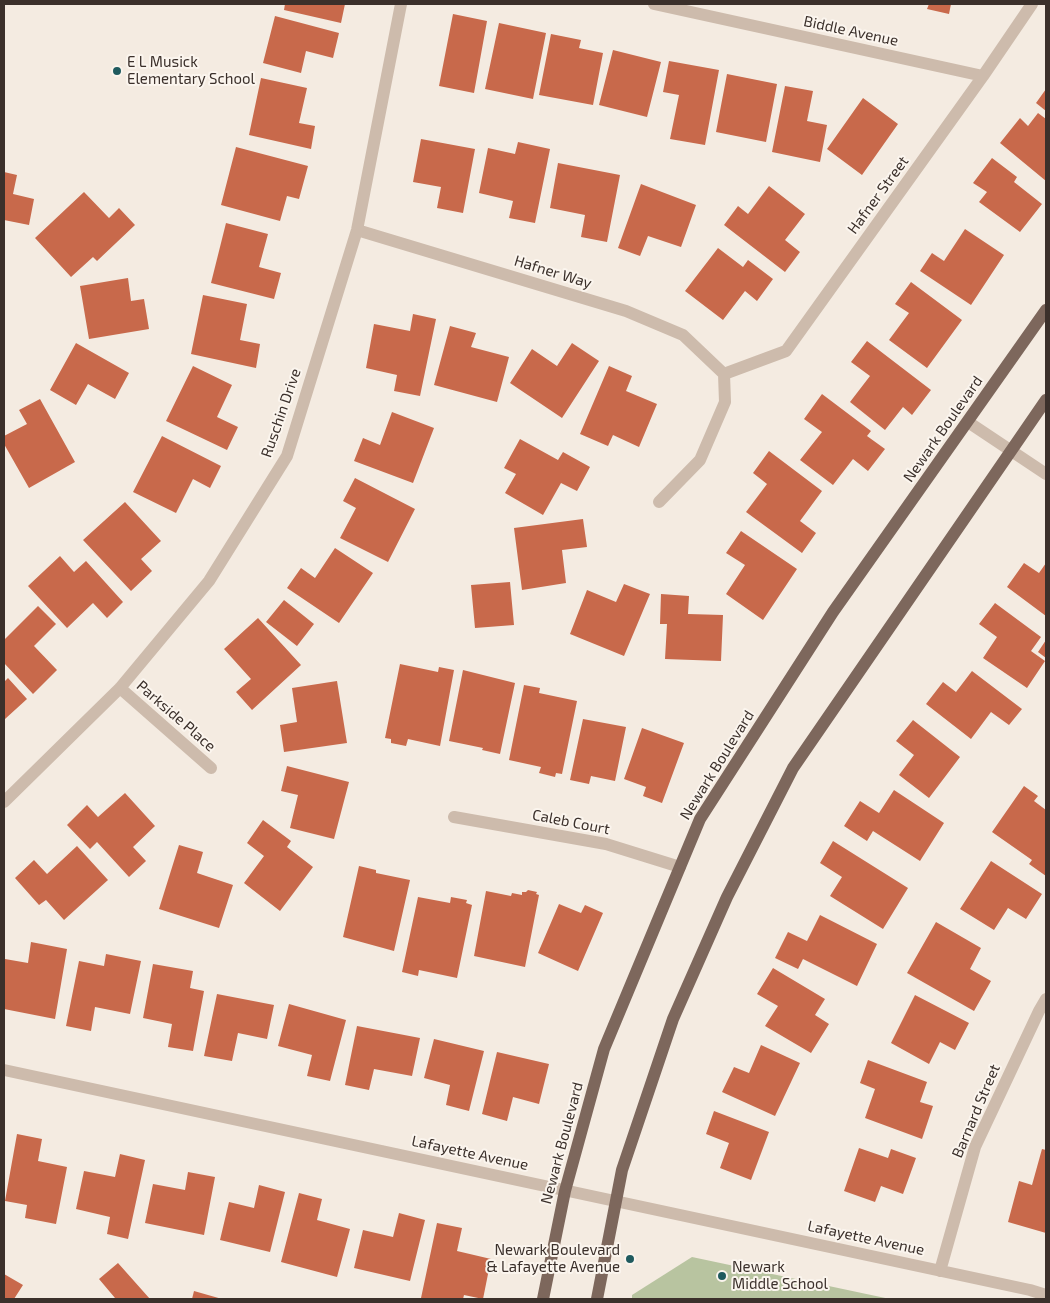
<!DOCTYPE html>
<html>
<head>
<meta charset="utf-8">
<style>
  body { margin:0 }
  #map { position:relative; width:1050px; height:1303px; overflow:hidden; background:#f4ebe1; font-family:"Exo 2",sans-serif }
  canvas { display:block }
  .frame { position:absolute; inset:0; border:5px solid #3b302b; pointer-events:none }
</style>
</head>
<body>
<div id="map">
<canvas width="1050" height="1303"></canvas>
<div class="frame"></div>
</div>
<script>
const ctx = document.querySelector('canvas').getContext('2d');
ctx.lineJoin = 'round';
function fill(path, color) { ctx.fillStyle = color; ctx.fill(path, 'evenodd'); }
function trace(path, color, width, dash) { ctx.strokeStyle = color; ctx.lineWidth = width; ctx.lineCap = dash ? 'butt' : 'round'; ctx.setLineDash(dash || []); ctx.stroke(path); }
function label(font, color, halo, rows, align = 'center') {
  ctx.font = font + ' "Exo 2",sans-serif'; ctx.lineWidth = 4; ctx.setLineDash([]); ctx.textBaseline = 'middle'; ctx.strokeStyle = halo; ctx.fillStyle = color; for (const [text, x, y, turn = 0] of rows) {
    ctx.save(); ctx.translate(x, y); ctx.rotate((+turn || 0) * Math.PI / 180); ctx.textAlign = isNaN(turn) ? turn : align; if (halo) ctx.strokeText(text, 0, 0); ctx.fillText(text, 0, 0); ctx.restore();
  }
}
fill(new Path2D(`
  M692,1257L890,1299H632V1295Z`), '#b8c4a0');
fill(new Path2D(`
  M285,4H345L341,23L284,10Z
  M929,4H951L949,14L927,9Z
  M453,14L487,21L474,93L439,86Z
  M275,16L339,33L333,58L306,51L301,73L263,63Z
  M499,23L546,33L533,99L485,89Z
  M551,34L581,40L579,48L603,53L593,105L539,95Z
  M613,50L661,62L647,117L599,105Z
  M669,61L719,70L705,145L670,139L679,95L663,92Z
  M727,74L777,84L766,142L716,132Z
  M261,78L307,88L299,123L315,126L311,149L249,135Z
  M785,86L813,91L807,121L827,125L820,162L772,152Z
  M1046,89V111L1036,103Z
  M863,98L898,124L862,175L827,149Z
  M1038,113L1046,119V181L1000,143L1020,118L1028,126Z
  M421,139L475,149L463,213L437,208L441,187L413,182Z
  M518,142L550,149L535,223L509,218L513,201L479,193L488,148L515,154Z
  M236,147L308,166L299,199L287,196L280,221L221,205Z
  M992,158L1017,177L1014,182L1042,204L1020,232L979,202L987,192L973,183Z
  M558,163L620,175L607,242L581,237L585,215L550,208Z
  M4,172L17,175L13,194L34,199L29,225L4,220Z
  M641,184L696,205L681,247L648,236L640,256L618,248Z
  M769,186L805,214L785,240L800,252L785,272L724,225L738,206L748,214Z
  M84,192L109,218L119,208L135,225L97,261L93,257L71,277L35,238Z
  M226,223L268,234L259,267L281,273L274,299L211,283Z
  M965,229L1004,255L971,305L920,271L932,253L944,261Z
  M718,248L743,267L748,260L773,279L757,301L745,291L723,320L685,291Z
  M128,278L131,301L144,299L149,329L89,339L80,286Z
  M911,282L962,320L927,368L889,340L909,313L895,304Z
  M203,295L247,304L240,340L260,344L256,368L191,354Z
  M413,314L436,319L420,396L394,391L397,375L366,368L374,324L410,331Z
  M450,326L476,333L471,347L509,357L497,402L434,385Z
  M867,341L931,390L912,415L903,407L885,430L850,402L870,376L851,362Z
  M76,343L129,373L115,399L88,384L76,405L50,390Z
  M572,343L599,361L562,418L510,383L532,349L557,366Z
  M193,366L232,385L217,417L238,427L227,450L166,421Z
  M609,366L632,376L626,391L657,404L639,447L613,435L608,446L580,434Z
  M822,394L871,431L867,436L885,449L868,471L853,459L833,485L800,460L822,432L804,419Z
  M40,399L75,462L29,488L4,444V436L27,424L19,410Z
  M392,412L434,428L413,483L354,461L363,438L380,445Z
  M162,436L221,466L210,488L193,479L176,513L133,492Z
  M520,439L558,460L563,452L590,467L577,491L561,483L543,515L505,493L516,474L504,468Z
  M769,451L822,491L800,521L816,533L802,553L746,512L767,484L753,473Z
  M355,478L415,509L388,562L340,538L356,508L343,501Z
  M125,502L161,541L141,559L152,571L131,591L83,540Z
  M583,519L587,547L562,550L566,583L522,590L514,528Z
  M741,531L797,569L763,620L726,594L745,565L726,553Z
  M335,548L373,573L339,623L287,588L301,568L315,578Z
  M60,556L74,572L86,561L123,602L107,618L93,603L67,628L28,586Z
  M1024,563L1039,573L1046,563V616L1007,587Z
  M510,582L514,625L475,628L471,585Z
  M624,584L650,594L624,656L570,634L587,590L616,602Z
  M661,594L689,596L688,614L723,615L721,661L665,659L667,624H660Z
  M284,600L314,624L297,646L266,622Z
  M995,603L1041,637L1031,651L1045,661L1027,688L983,658L997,637L979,624Z
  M38,606L56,624L34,646L57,670L33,694L4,663V640Z
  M258,618L301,665L252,710L236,692L251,679L224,649Z
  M1046,640V658L1038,652Z
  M400,664L438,672L439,667L454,670L440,746L408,739L406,746L391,743V739L385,738Z
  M463,670L515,683L500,754L482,750L483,748L449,741Z
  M972,671L1022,709L1009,725L991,712L971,739L926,704L943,682L956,692Z
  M8,678L27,699L5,719L4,682Z
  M337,681L347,743L284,752L280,725L297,722L292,688Z
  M524,685L540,688L539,693L577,701L562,774L556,773L555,777L539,773L541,767L509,760Z
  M583,719L626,727L615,781L591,776L589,784L570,780Z
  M913,720L960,757L929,798L899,775L914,755L896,741Z
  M642,728L684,743L662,803L643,796L646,787L624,779Z
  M287,766L349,782L334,839L290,828L298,795L281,791Z
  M1024,786L1038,796L1034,801L1046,810V876L1029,864L1032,860L992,832Z
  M894,790L944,823L920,861L873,831L867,841L844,826L860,801L879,813Z
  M125,793L155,826L133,847L146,861L129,877L97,842L90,849L67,825L87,805L98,817Z
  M263,820L291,841L287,847L313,867L280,911L244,883L264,856L247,843Z
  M833,841L908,888L883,929L830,896L842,877L820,863Z
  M179,845L203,852L197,873L233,885L219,928L159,909Z
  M77,846L108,880L64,920L46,900L39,905L15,878L34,860L47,874Z
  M991,861L1042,894L1026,919L1008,908L994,930L960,909Z
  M359,866L376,870V873L410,880L394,951L343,937Z
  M528,890L537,892L536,894L539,895L525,967L474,956L486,891L511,896L512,893L522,895V892H526Z
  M418,897L450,903L451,897L467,900L466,903L472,905L457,978L419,970L418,976L402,972Z
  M559,904L581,913L585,905L603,913L578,971L538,953Z
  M820,915L877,944L857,986L803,959L798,969L775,958L788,932L807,941Z
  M936,922L981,948L970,969L991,981L974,1011L907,973Z
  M31,942L67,949L55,1019L4,1009L5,959L28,963Z
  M106,954L141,961L130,1014L95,1007L91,1031L66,1026L79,961L104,966Z
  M153,964L193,971L190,988L204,991L193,1051L168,1047L172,1024L143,1018Z
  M773,968L825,999L815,1015L829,1024L811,1053L765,1026L778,1006L757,994Z
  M217,994L274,1005L267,1039L238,1033L232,1061L204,1056Z
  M915,995L969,1023L955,1050L940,1042L929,1064L891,1043Z
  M289,1004L346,1020L330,1081L307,1076L312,1055L278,1046Z
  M357,1026L420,1038L412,1076L374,1069L369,1090L345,1085Z
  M434,1039L484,1051L469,1111L446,1105L450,1085L424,1078Z
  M761,1045L800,1063L775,1116L722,1092L734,1067L749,1073Z
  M497,1052L549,1064L539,1104L513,1097L507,1121L482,1114Z
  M868,1060L927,1082L920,1102L933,1106L922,1139L865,1118L875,1089L860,1083Z
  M714,1111L769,1132L751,1180L720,1168L729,1143L706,1134Z
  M17,1134L42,1139L38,1161L67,1167L56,1224L25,1218L27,1205L5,1201Z
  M859,1148L888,1158L891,1149L916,1158L903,1194L881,1186L875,1202L844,1191Z
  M1042,1149L1046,1150V1233L1008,1222L1019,1181L1032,1185Z
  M120,1154L145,1160L128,1239L107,1234L110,1217L76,1209L84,1171L115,1177Z
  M188,1172L215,1177L204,1235L145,1223L153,1184L185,1190Z
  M259,1185L285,1192L270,1252L220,1240L229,1202L254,1208Z
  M299,1193L322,1199L317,1220L350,1229L337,1277L281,1262Z
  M399,1213L425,1220L410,1281L354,1268L363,1230L393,1237Z
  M437,1223L462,1228L457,1251L491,1259L483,1299L464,1295L463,1299H429L421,1298Z
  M118,1263L150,1299H113L115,1298L99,1279Z
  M4,1274L23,1285L14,1299H4Z
  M194,1291L222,1299H192Z`), '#c8694b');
trace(new Path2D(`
  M654,4L983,76
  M357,230L626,311L683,335L724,374
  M724,374L786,351L983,76L1032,4
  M968,422L1046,474
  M659,502L700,460L725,402L724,374
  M120,688L211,768
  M4,802L120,688L209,581L287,456L357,230L401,4
  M454,817L606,844L680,867
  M4,1070L1030,1290L1046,1295
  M940,1271L975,1147L1039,1011L1046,999`), '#cdbbac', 12);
trace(new Path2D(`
  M543,1299L565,1191L604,1049L700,819L833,612L1046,310
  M597,1299L622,1170L673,1019L727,897L793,768L1046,400`), '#7d675c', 12);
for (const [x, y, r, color] of [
  [117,71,5,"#1f5a5e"],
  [630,1259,5,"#1f5a5e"],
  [722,1276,5,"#1f5a5e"]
]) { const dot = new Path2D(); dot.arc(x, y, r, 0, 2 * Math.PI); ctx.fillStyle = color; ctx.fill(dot); trace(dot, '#fbf5ee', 2); }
label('15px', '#3b302b', '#fbf5ee', [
  ["Biddle Avenue",851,31,12],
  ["Hafner Street",878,195,-54],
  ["Hafner Way",553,272,17],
  ["Ruschin Drive",281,413,-71],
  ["Newark Boulevard",943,429,-55],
  ["Parkside Place",176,716,41],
  ["Newark Boulevard",717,765,-58],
  ["Caleb Court",571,822,11],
  ["Barnard Street",976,1111,-67],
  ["Newark Boulevard",562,1143,-75],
  ["Lafayette Avenue",470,1153,12],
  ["Lafayette Avenue",866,1238,12]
]);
label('15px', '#3b302b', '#fbf5ee', [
  ["E L Musick",127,62],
  ["Elementary School",127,79],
  ["Newark Boulevard",620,1250,"right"],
  ["& Lafayette Avenue",620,1267,"right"],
  ["Newark",732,1267],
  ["Middle School",732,1284]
], 'left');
</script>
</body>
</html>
